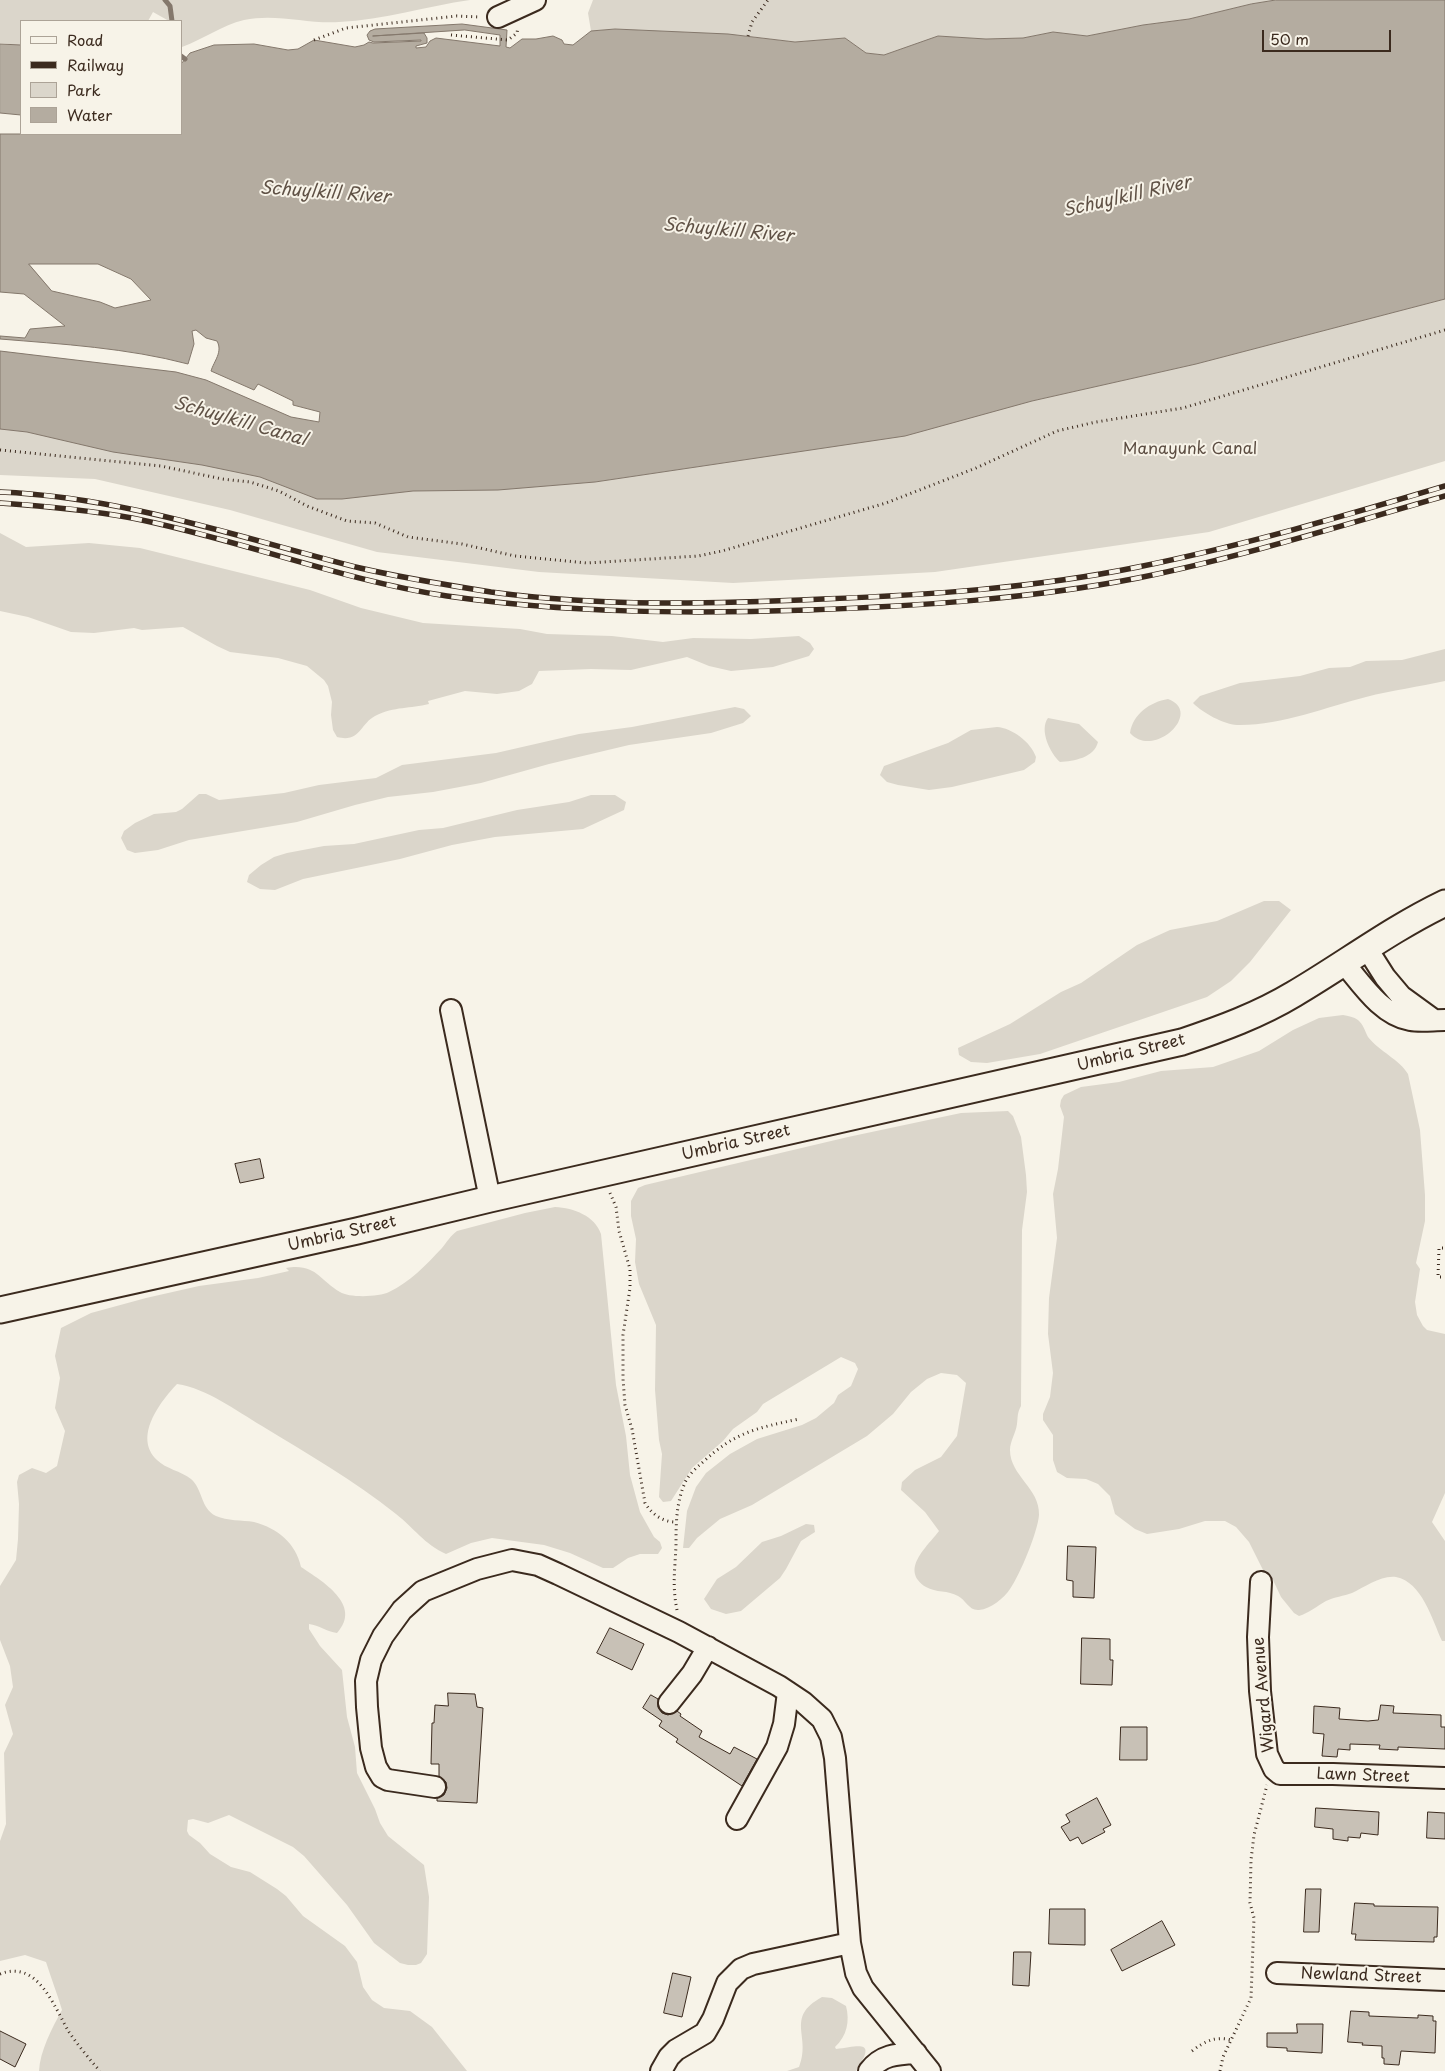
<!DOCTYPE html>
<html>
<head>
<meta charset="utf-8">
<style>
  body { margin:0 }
  #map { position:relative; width:1445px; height:2071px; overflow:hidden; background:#f7f3e8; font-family:"Playpen Sans",sans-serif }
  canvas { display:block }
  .legend { position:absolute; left:20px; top:20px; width:162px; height:115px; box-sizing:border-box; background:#f7f3e8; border:1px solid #aca397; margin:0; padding:6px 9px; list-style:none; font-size:15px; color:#3b2a1e }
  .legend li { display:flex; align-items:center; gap:10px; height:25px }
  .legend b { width:25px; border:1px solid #aca397 }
  .scale { position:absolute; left:1262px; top:30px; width:129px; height:22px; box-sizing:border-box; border:2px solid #3b2a1e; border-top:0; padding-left:6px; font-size:15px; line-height:18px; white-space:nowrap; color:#3b2a1e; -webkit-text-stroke:4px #f7f3e8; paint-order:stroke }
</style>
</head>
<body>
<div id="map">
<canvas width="1445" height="2071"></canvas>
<ul class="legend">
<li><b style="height:6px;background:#f7f3e8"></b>Road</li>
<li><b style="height:6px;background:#3b2a1e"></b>Railway</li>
<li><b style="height:14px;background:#dbd6cb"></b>Park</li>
<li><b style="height:14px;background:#b4aca0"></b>Water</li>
</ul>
<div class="scale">50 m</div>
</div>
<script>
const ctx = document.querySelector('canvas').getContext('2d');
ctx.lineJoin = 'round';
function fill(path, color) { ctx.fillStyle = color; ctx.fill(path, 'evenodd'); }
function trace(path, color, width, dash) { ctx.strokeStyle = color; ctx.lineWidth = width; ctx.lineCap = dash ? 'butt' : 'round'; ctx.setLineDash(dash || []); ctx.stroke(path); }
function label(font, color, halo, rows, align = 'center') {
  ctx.font = font + ' "Playpen Sans",sans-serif'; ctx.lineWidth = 4; ctx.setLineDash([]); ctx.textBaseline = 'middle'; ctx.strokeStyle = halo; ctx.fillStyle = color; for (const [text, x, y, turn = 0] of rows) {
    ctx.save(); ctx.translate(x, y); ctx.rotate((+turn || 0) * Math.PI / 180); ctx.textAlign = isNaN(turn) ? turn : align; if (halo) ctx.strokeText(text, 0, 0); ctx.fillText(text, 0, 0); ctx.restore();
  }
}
fill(new Path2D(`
  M0,0H470C427,6 384,20 339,22C307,24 276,13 244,20C222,25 204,39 182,47L181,21H169L153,12L148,21H21V45L0,43Z
  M593,0H1276L1251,4L1189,19L1143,25L1087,36L1053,32L1023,38L986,39L939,36L884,55L866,53L845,38L795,42L748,36L690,33L615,29L591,31L588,13Z
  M1445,299V461L1209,532L935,572L733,583L539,572L377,552L230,510L95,479L0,475V351L176,372L206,380L291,417L595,482L741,460L1032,401L1196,364Z
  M0,533L26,547L89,543L140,548L310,590L361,608L423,623L520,629L547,634L612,636L663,642L693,638L751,639L799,636L810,643L814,649L809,656L773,667L731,671L709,666L687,657L631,670L591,669L539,671L532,684L519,691L497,694L465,691L428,701L429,704C410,709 395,706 375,716C360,724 360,743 337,737L333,730L331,715L332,702L328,686L324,680L307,666L278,658L230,652L217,646L183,627L142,630L134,628L94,633L71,632L28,617L0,611Z
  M1445,649V681C1419,687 1392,690 1366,697C1326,707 1280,726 1237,725C1223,724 1203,713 1193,703L1200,696L1240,683L1300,676L1329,668L1350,667L1366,661L1402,660Z
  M1168,699C1204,712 1154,760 1130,733C1133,714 1150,702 1168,699Z
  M735,707L744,709L751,716L743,723L711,733L629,745L549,764L481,783L433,792L388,797L355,805L297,822L189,840L158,850L135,853L127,850L121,838L124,831L135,823L154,814L176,812L182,809L199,794H206L219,800L284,793L319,785L376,778L402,765L496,753L579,734L632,727Z
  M1048,718L1079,724L1098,742C1094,758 1074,761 1060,762C1050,753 1039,730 1048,718Z
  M997,727C1012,728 1031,742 1036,757L1035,762L1024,770L952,787L929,790L898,785L887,782L880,775L884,766L948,743L971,730Z
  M591,795H615L626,802L624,810L583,829L495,837L452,845L400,859L303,879L275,890L260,889L247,882L249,875L261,865L274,857L287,853L324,846L354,844L419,830L443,828L517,810L569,802Z
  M1264,901H1279L1291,910L1250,962L1231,981L1207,997L1040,1054L987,1063L971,1062L959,1055L958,1048L1010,1024L1061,992L1081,983L1137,945L1170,930L1217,921Z
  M1343,1015C1348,1016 1354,1017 1358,1020C1363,1024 1365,1031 1368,1037C1379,1051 1400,1060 1408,1074L1420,1130L1425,1195V1221L1416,1263L1420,1269L1415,1302L1417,1315L1423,1326L1427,1330L1445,1334V1493L1432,1522L1445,1541V1641H1442C1432,1619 1422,1582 1396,1577C1381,1575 1365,1587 1352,1593C1344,1596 1334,1597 1326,1601C1317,1606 1309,1613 1299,1616L1294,1613L1281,1597L1273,1580L1263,1570L1249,1542L1236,1527L1225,1521H1205L1179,1529L1147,1534L1135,1529L1115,1514L1110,1496L1098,1484L1086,1479L1067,1478L1057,1472L1053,1460V1435L1043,1420V1414L1050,1397L1053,1373L1048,1334L1049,1298L1057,1238L1053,1194L1058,1169L1064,1117L1060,1106L1061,1100L1064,1095L1081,1087L1119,1082L1161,1071L1213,1067L1259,1051L1293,1030L1319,1018Z
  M1008,1111L1013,1116L1021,1137L1026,1175L1027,1192L1022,1230L1021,1406C1017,1413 1018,1417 1017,1424C1016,1433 1010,1441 1010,1450C1010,1476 1040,1488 1039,1515C1038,1531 1020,1575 1010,1589C1004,1598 991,1609 979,1610C969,1611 966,1600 958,1596C948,1590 936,1593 926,1587C899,1570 927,1547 939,1531L925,1512L901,1490L902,1482L915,1470L941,1457L957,1436L966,1383L957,1375L941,1373L927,1379L911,1392L893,1414L867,1436L752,1505L720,1519L697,1538L689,1548H683L687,1511L696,1487L706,1473L730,1454L757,1439L802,1425L816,1418L834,1403L838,1395L851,1386L858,1369L855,1363L841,1357L763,1404L757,1412L733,1429L723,1441L692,1468L671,1501L663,1502L659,1497L662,1454L659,1440L655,1390L656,1325L639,1284L635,1262L636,1239L631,1216V1201L638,1188L645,1185L848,1137L961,1113Z
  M555,1207C574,1208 595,1216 601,1234L616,1385L626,1436L630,1475L640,1512L654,1537L660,1542L662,1548L658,1554H640L628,1558L613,1568H603L570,1553L544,1545L492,1538L471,1543L446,1554C424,1544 414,1528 396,1514C353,1480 308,1454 262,1426C235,1410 208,1389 177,1384C160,1402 133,1437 157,1460C166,1469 181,1471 191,1479C203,1489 200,1508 216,1516C227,1521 242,1520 254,1522C277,1528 296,1543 301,1567C322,1581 363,1605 337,1633C327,1632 319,1625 309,1624V1629L320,1646L342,1670L347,1717L355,1747L357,1773L375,1809L380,1823L388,1836L424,1865L429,1897L427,1954L421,1963L416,1965H408L400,1963L374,1943L347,1905L304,1856L293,1847L229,1815L208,1823L193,1819L188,1820L187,1831L189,1835L200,1843L210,1854L231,1867L250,1872L277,1889L286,1896L303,1916L345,1946L357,1962L363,1987L372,2000L384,2008L410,2011L432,2027L467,2071H39C40,2051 52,2028 62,2010C57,1993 51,1978 46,1962L25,1955L0,1961V1841L6,1824L4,1753L13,1734L5,1705L13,1687L10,1666L0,1640V1586L16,1560L18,1539L19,1504L17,1482L19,1475L32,1468L46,1473L57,1466L65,1431L55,1408L60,1378L55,1356L61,1328L91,1313L146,1298L199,1286L258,1278L289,1271L286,1268C316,1263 319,1280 340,1292C349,1298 379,1297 389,1292C410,1282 426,1265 442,1248C447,1242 450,1236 457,1231L525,1213Z
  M806,1524L814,1525L815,1532L801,1541L786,1569L780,1578L741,1611L726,1614L711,1609L704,1599L717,1579L736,1567L762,1542L781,1536Z
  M822,1997L832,1998L846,2006C850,2021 847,2036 835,2047L836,2049C860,2046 877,2039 856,2071H787L799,2067C812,2036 784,2018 822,1997Z`), '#dbd6cb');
const water = new Path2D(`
  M1276,0H1445V299L1196,364L1032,401L905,436L595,482L498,490L413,491L342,499H317L260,477L202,465L113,452L27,432L0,429V351L176,372L206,380L291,417L319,422L320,412L293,405V401L258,384L254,390L211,371C214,361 223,352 217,341L206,338L196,330L192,331L194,344L188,364C128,348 61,344 0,339V336L25,338L30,329L65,326L24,294L0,292V134H181V64L190,53L214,45L254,44L288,50L298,49L314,40L355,47L364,45L369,42L373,43L421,41V40L374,42L369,40L367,35L370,31L375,29L462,24L507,30L506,47L510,48L522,39H536L553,36L562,40L564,44L573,45L591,31L615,29L728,34L795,42L845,38L866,53L884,55L938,36L986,39L1023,38L1053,32L1087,36L1143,25L1189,19L1251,4ZM465,30L500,35V46L436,38L430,41L426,47L416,48V46L427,43V38L424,33L373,36ZM29,264H98L131,279L151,300L115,308L100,302L52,291Z
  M0,44L21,45V115L0,113Z`);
fill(water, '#b4aca0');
trace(water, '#84786c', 1);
trace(new Path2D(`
  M165,0L170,6L172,21
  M181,56L185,59`), '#84786c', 5);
const building = new Path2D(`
  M260,1159L264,1178L240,1183L235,1164Z
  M1068,1546L1096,1547L1094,1598L1073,1597V1581L1067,1580Z
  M610,1628L644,1644L632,1670L597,1653Z
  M1082,1638L1110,1639V1660H1113L1112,1685L1081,1684Z
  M448,1693L475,1694L477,1707L483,1708L477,1803L437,1801V1798L444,1795L447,1788L446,1782L439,1776V1764H431L432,1723H434L435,1705L448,1706Z
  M651,1695L658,1699V1707L662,1713L668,1715L677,1711L681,1714L680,1716L702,1731L699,1737L730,1754L734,1747L757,1759L742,1786L676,1742L678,1739L659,1726L662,1721L643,1708Z
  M1381,1705L1394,1706L1393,1713L1441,1715V1727H1445V1749L1398,1747V1750L1379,1749L1380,1745L1350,1744V1750L1338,1749L1337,1757L1322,1756L1324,1734L1313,1733L1314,1706L1340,1708L1339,1719L1368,1721L1378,1720Z
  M1121,1727H1147V1760H1120Z
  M1097,1798L1111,1825L1103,1829L1105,1832L1082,1844L1078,1837L1070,1841L1061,1827L1070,1822L1066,1815Z
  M1316,1808L1379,1812L1378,1835L1361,1833L1360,1838L1348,1837V1841L1333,1839V1829L1315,1827Z
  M1428,1812L1445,1813V1839L1427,1838Z
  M1306,1889H1321L1319,1932H1304Z
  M1355,1903L1374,1904V1906L1438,1907L1437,1937H1434V1942L1355,1940L1356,1934H1352Z
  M1050,1909H1085V1945L1049,1944Z
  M1162,1921L1175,1945L1122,1971L1111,1950Z
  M1014,1952H1031L1029,1986L1013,1985Z
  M673,1973L691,1977L682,2017L664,2013Z
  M1351,2011L1369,2012V2016L1418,2018V2015L1433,2016V2021H1436L1435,2053L1401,2051L1399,2065L1384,2064V2058H1382V2046L1362,2045L1363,2043L1348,2042Z
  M1297,2024H1323L1322,2053L1287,2051V2048L1267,2047V2033H1297Z
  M0,2031L26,2044L15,2067L0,2059Z`);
fill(building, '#c8c1b6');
trace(building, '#3b2a1e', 1);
const minor = new Path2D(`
  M498,17L535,0
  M1366,947L1385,977L1401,996L1434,1020
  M1343,962C1361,983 1381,1015 1410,1020C1421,1022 1433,1020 1445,1020
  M451,1010L490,1199
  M1261,1582L1258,1637L1260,1691L1267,1754L1274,1769L1280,1774H1333L1445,1778
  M669,1703L692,1674L708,1647
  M435,1787L388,1780L382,1777L376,1767L371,1748L367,1707L366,1681L371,1660L383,1636L402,1610L423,1591L477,1569L512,1560L538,1565L558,1574L679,1632L779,1686L803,1702L822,1719L831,1737L835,1758L850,1943L856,1973L863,1988L930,2071
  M737,1819L777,1747L784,1724L788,1692
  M1277,1973L1445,1980
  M661,2071L669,2057L676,2050L705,2033L713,2019L727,1983L741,1969L753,1964L850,1943
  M869,2071C881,2055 896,2054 916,2053`);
const major = new Path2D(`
  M0,1310L357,1231L490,1199L1182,1042C1221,1029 1259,1015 1294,994C1345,964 1391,929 1445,903`);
trace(minor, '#3b2a1e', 24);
trace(major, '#3b2a1e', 29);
trace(new Path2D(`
  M451,35L508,40L517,33L518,27
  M748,36L752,22L768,0
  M314,40L346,28L457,16L480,17
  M0,450L161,466L222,479L250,482L279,491L307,506L347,521L375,523L408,537L462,544L515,556L587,563L698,556L722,551L886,503L976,468L1057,431L1096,422L1183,408L1445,330
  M610,1193L616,1207L619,1231L630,1269V1288L623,1335V1379L625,1405L632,1429L645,1503C652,1514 662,1522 676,1522
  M1441,1277H1438L1439,1248H1445
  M677,1610C672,1585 675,1570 676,1545C676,1525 676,1505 684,1485C687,1476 696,1468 703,1462C735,1432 757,1428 799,1419
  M0,1974C38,1959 54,2007 69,2032C78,2045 89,2059 100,2071
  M1192,2051C1205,2041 1215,2036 1231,2040
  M1220,2071L1223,2057L1251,1998L1254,1918L1250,1903L1251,1860L1254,1835L1267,1785`), '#3b2a1e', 3, [1, 4]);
trace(minor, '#f7f3e8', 20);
trace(major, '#f7f3e8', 25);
const rail = new Path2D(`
  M0,492C124,497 241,538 360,568C403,578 447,585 491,592C601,607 712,604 823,599C928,595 1035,588 1138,567C1242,546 1344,516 1445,486
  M0,503C44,506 88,510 132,518C238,539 340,580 447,596C567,613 687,614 808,610C918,606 1030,599 1138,578C1242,557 1343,525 1445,496`);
trace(rail, '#3b2a1e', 5.5);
trace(rail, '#f7f3e8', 4, [11]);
label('16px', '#5b4c41', '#f7f3e8', [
  ["Manayunk Canal",1190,450]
]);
label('16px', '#3b2a1e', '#f7f3e8', [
  ["Umbria Street",1131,1053,-14],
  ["Umbria Street",736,1143,-13],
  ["Umbria Street",342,1234,-13],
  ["Wigard Avenue",1264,1695,-95],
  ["Lawn Street",1363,1776,2],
  ["Newland Street",1361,1976,2]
]);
label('italic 18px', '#5f5145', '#f7f3e8', [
  ["Schuylkill River",325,193,4],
  ["Schuylkill River",1127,197,-13],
  ["Schuylkill River",728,231,5],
  ["Schuylkill Canal",240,422,16]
]);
</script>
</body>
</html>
